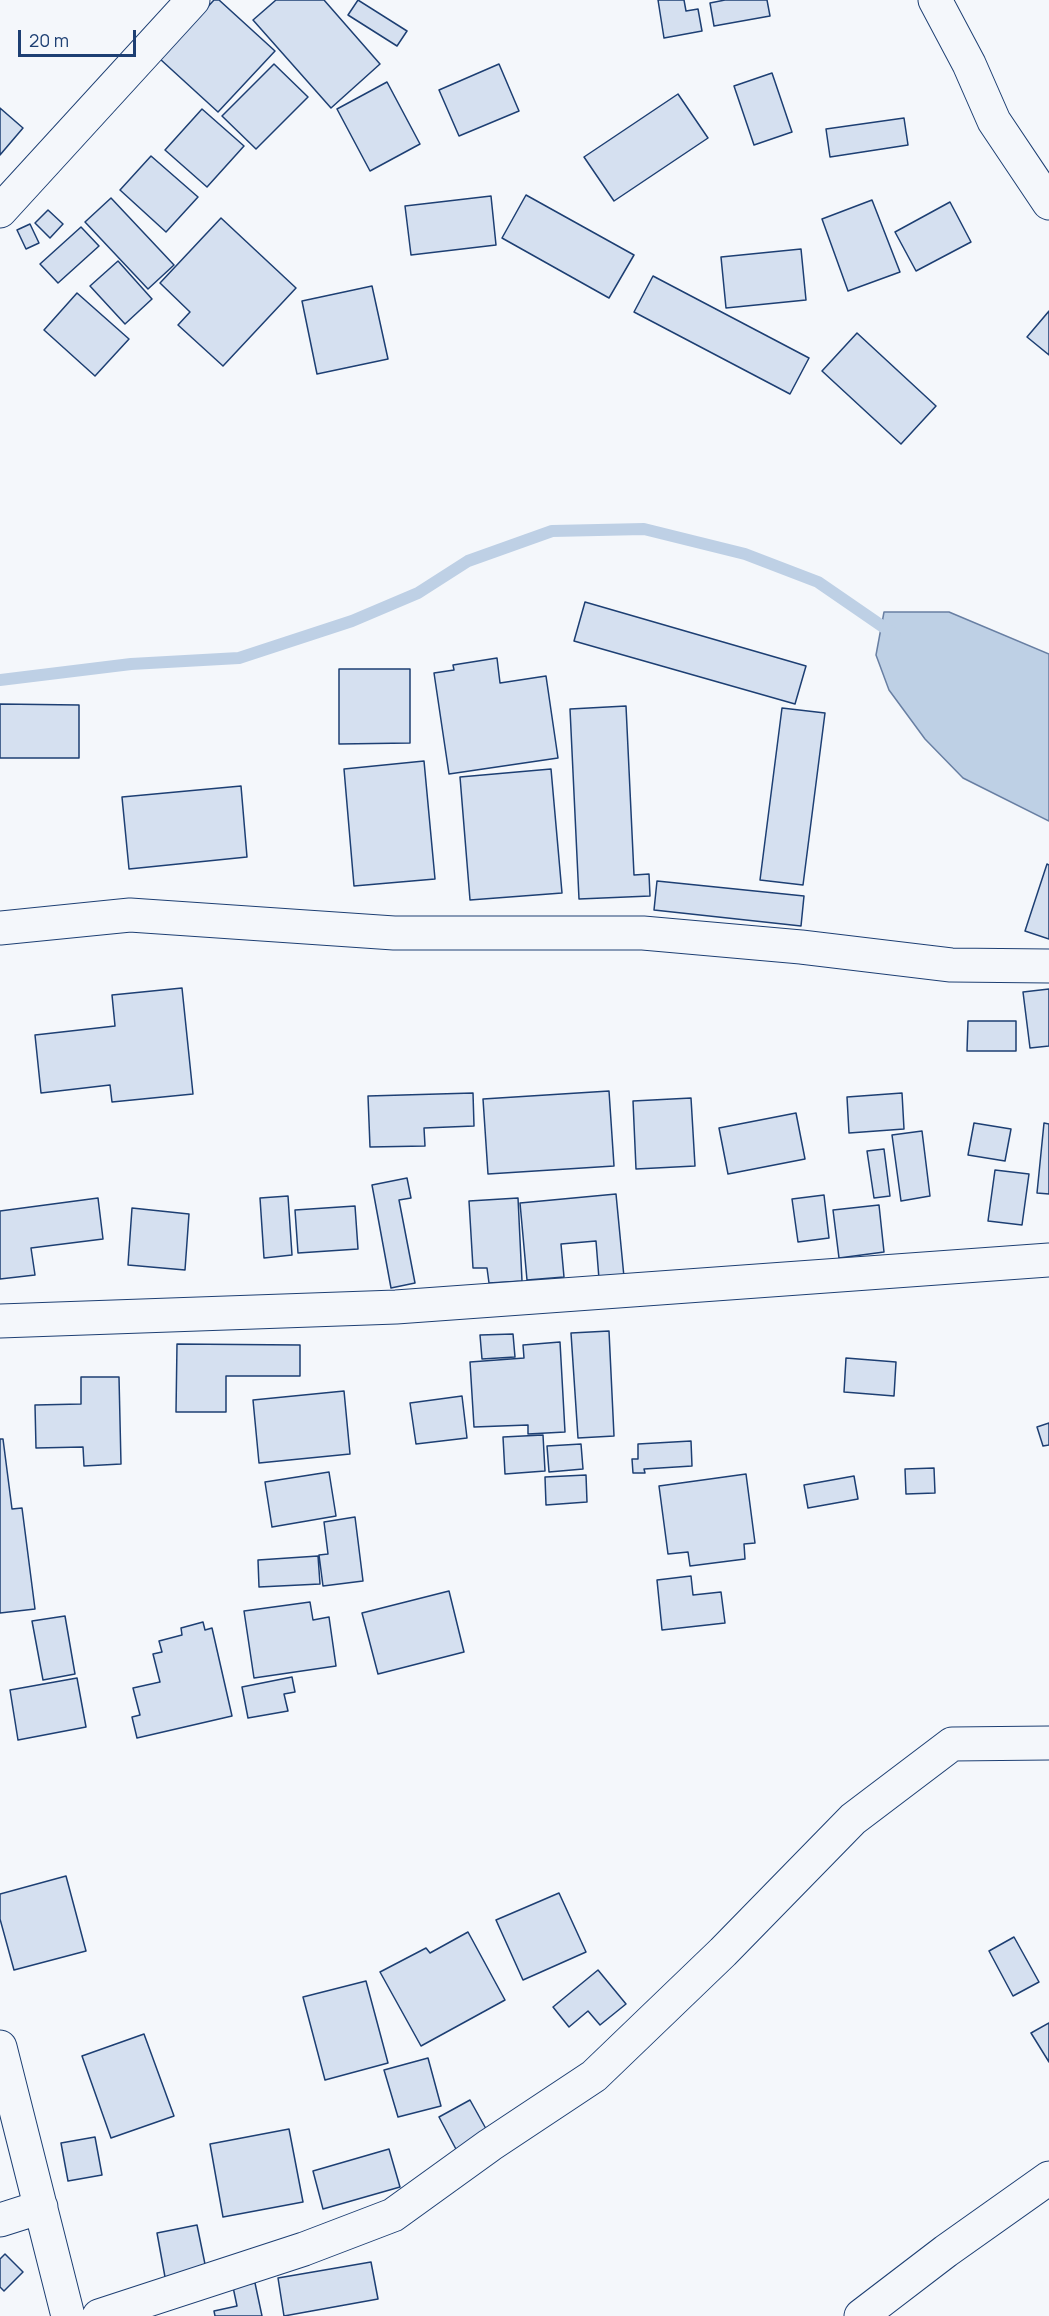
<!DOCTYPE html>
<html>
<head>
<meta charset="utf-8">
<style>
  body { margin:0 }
  #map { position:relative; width:1049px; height:2316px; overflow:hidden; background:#f4f7fb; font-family:Manrope,sans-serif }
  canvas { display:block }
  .scale { position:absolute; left:18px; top:30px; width:118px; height:27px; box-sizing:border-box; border:3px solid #1d3f73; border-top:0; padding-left:8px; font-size:18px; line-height:21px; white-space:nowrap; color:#1d3f73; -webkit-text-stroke:4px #f4f7fb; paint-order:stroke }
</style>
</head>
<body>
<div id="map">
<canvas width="1049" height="2316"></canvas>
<div class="scale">20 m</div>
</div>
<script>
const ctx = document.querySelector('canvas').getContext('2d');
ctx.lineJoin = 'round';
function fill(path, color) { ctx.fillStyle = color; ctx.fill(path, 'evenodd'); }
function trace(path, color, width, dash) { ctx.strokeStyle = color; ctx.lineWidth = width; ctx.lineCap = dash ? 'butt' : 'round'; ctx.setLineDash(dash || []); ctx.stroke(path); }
const water = new Path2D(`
  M884,612H949L1049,654V821L963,778L925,739L889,690L876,655Z`);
fill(water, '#bed0e5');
trace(water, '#687fa3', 1.5);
trace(new Path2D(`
  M0,680L131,664L239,658L352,621L418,593L468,561L552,531L644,529L745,554L818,582L895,635`), '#bed0e5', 12);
const building = new Path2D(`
  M214,0H219L275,51L218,112L160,59Z
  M276,0H324L380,64L331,108L253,20Z
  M358,0L407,31L397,46L348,15Z
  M658,0H684L686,11L698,9L702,31L664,38Z
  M725,0H767L770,16L714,26L710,3Z
  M274,64L308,97L256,149L222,116Z
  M499,64L519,111L459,136L439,90Z
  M772,73L792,132L754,145L734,86Z
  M387,82L420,144L370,171L337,109Z
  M678,94L708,138L614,201L584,157Z
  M0,108L23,128L0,155Z
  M202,109L244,146L207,187L165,150Z
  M904,118L908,145L830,157L826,129Z
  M151,156L198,197L166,232L120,190Z
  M526,195L634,255L609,298L502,238Z
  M491,196L496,245L411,255L405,206Z
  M111,198L174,265L148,289L85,222Z
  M872,200L900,272L848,291L822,219Z
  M950,202L971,242L916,271L895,232Z
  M48,210L63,224L50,238L35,223Z
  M221,218L296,288L223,366L178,325L190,312L160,283Z
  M30,224L39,243L26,249L17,230Z
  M81,227L99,246L58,283L40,264Z
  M801,249L806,300L726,308L721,257Z
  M118,261L152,299L125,324L90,286Z
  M653,276L809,358L790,394L634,312Z
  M372,286L388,359L317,374L302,301Z
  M77,293L129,339L95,376L44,330Z
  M1049,311V355L1027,337Z
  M857,333L936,406L901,444L822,371Z
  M585,602L806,666L795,704L574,641Z
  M497,658L500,683L546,676L558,758L449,774L434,673L454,670L453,665Z
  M339,669H410V743L339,744Z
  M0,704L79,705V758H0Z
  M626,706L634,875L649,874L650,896L579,899L570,709Z
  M782,708L825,713L803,885L760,880Z
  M424,761L435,879L354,886L344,769Z
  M551,769L562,893L470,900L460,777Z
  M241,786L247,857L129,869L122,797Z
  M1047,864L1049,865V939L1025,931Z
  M657,881L804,896L801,926L654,910Z
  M182,988L193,1094L112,1102L110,1085L41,1093L35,1035L115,1026L112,995Z
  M1049,989V1046L1030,1048L1023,992Z
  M968,1021H1016V1051H967Z
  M609,1091L614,1166L488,1174L483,1099Z
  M473,1093L474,1126L424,1128L425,1146L370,1147L368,1096Z
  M902,1093L904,1129L849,1133L847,1097Z
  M691,1098L695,1166L636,1169L633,1101Z
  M796,1113L805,1159L728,1174L719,1128Z
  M974,1123L1011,1129L1005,1161L968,1155Z
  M1044,1123L1049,1124V1194L1037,1193Z
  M922,1131L930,1196L901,1201L892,1135Z
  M884,1149L890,1196L874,1198L867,1151Z
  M995,1170L1029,1174L1022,1225L988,1221Z
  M407,1178L411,1198L399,1200L415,1283L391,1288L372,1185Z
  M616,1194L624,1277L599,1279L596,1241L561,1244L564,1277L527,1280L520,1203Z
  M824,1195L829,1238L798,1242L792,1199Z
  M288,1196L292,1255L264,1258L260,1198Z
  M98,1198L103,1239L31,1248L35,1275L0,1279V1211Z
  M518,1198L522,1281L489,1283L487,1268H473L469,1201Z
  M879,1205L884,1252L839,1258L833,1210Z
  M355,1206L358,1249L298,1253L295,1210Z
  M132,1208L189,1214L185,1270L128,1265Z
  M609,1331L614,1436L578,1438L571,1333Z
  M513,1334L515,1357L482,1359L480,1335Z
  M560,1342L565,1432L528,1434V1425L474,1427L470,1362L524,1358L523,1345Z
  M177,1344L300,1345V1376H226V1412H176Z
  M846,1358L896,1362L894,1396L844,1392Z
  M81,1377H119L121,1464L84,1466L83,1447L36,1448L35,1405L81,1404Z
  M344,1391L350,1454L259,1463L253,1400Z
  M462,1396L467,1438L416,1444L410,1403Z
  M1049,1423V1445L1043,1446L1037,1427Z
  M543,1435L545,1471L505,1474L503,1437Z
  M0,1439H3L12,1509L22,1508L35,1609L0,1613Z
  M691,1441L692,1466L644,1469L645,1473H633L632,1459H638V1444Z
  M581,1444L583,1469L549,1472L547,1446Z
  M934,1468L935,1493L906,1494L905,1469Z
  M329,1472L336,1516L272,1527L265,1482Z
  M746,1474L755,1543L744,1544L745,1559L690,1566L688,1552L668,1554L659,1486Z
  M586,1475L587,1502L546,1505L545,1477Z
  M854,1476L858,1499L808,1508L804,1485Z
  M355,1517L363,1581L323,1586L319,1555L328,1554L324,1522Z
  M318,1556L320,1584L259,1587L258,1560Z
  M691,1576L693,1595L721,1592L725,1623L662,1630L657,1580Z
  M449,1591L464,1652L378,1674L362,1613Z
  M310,1602L313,1620L329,1617L336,1666L254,1678L244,1611Z
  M65,1616L75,1674L43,1680L32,1621Z
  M203,1622L205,1630L212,1628L232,1716L137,1738L132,1717L140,1715L133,1688L160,1682L153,1654L162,1652L159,1641L182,1635L181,1628Z
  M292,1677L295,1692L284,1694L288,1711L248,1718L242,1687Z
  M77,1678L86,1727L18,1740L10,1690Z
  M66,1876L86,1951L14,1970L0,1919V1894Z
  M559,1893L586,1952L523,1980L496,1920Z
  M468,1932L505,2000L421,2046L380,1972L426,1948L430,1953Z
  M1014,1937L1039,1982L1013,1996L989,1951Z
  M598,1970L626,2004L600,2025L588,2011L569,2027L553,2007Z
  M366,1981L388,2063L325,2080L303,1997Z
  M1049,2023V2062L1031,2033Z
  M144,2034L174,2116L111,2138L82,2056Z
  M428,2058L441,2106L398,2117L384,2070Z
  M470,2100L490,2136L458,2153L439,2117Z
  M289,2129L303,2202L223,2217L210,2144Z
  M95,2137L102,2175L68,2181L61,2143Z
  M389,2149L400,2187L323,2209L313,2171Z
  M197,2225L206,2269L165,2277L157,2233Z
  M5,2254L23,2272L4,2291L0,2287V2259Z
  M371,2262L378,2299L284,2316L278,2278Z
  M255,2283L262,2316H215L214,2311L237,2306L233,2287Z`);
fill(building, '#d5e0f0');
trace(building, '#1d3f73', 1.5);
const street = new Path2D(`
  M935,0L969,64L994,121L1049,203
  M0,211L193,0
  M0,928L130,915L394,933H643L801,947L951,965L1049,966
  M0,1321L396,1307L1049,1260
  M0,2047L68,2316
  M0,2220L41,2207
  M99,2316L304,2249L393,2215L490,2145L594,2076L723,1952L853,1819L952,1744L1049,1743
  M861,2316L946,2251L1049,2178`);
trace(street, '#1d3f73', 35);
trace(street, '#f4f7fb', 33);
</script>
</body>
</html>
